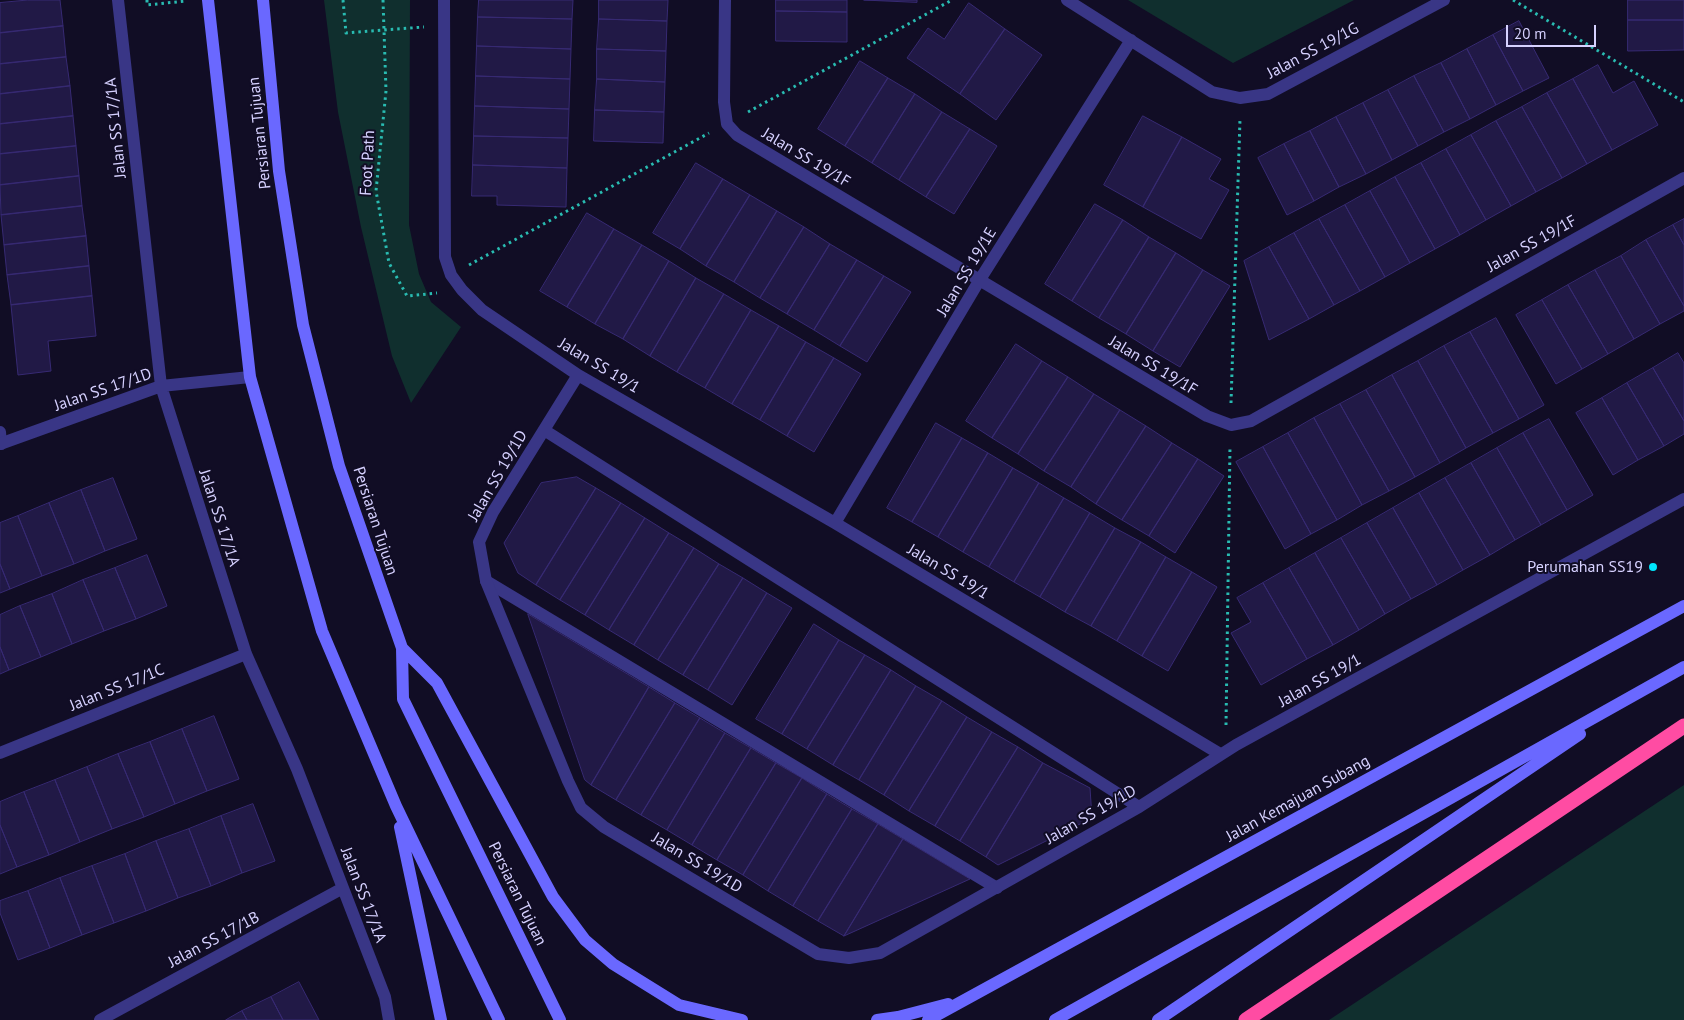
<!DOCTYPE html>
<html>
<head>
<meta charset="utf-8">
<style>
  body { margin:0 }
  #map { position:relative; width:1684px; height:1020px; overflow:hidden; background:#110d25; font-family:"PT Sans",sans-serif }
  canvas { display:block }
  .scale { position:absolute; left:1506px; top:25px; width:90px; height:22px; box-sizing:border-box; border:2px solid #d6d1ff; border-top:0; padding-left:6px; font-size:15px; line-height:18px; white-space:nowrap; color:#d6d1ff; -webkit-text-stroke:4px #110d25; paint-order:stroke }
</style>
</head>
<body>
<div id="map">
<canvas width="1684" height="1020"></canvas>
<div class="scale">20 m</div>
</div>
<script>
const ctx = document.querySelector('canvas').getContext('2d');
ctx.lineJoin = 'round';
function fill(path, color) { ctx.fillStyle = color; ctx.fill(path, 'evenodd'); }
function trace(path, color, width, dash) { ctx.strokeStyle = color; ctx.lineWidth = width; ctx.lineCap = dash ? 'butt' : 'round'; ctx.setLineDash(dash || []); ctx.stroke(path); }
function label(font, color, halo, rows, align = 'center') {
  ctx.font = font + ' "PT Sans",sans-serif'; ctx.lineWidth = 4; ctx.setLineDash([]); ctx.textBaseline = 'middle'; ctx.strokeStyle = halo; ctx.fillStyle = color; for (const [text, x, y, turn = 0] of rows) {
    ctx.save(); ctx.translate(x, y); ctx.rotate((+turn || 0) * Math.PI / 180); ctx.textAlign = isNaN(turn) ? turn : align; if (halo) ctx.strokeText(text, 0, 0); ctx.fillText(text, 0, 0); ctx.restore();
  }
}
fill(new Path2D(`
  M324,0H410L409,225L419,274L431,302L461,327L411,403L392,356L361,227L338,112Z
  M1128,0H1354L1233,63Z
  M1684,785V1020H1329Z`), '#102f2e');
const building = new Path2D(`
  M28,0H60L63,26L0,33V3Z
  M479,0H573L572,19L478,17Z
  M599,0H668L667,21L599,19Z
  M776,0H847V12L776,11Z
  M864,0H917V2Z
  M1628,0H1684V20H1628Z
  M969,3L1005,29L960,94L907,58L928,28L944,39Z
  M776,11L847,12V42L776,41Z
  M478,17L572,19L571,49L477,46Z
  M599,19L667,21L666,51L597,49Z
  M1628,20H1684V50L1628,51Z
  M1519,21L1549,78L1523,91L1493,35Z
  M63,26L66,57L0,64V33Z
  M1005,29L1042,55L996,120L960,94Z
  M1493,35L1523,91L1496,105L1467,49Z
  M477,46L571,49L570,79L476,76Z
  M597,49L666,51L665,82L597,79Z
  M1467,49L1496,105L1470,119L1441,63Z
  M66,57L70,86L0,94V64Z
  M860,61L888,78L845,146L818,129Z
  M1441,63L1470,119L1444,132L1414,76Z
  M1598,65L1613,93L1634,81L1658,125L1612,150L1573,79Z
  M476,76L570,79L569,109L475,106Z
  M1414,76L1444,132L1418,146L1388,90Z
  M888,78L915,94L872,163L845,146Z
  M597,79L665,82L664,112L595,110Z
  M1573,79L1612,150L1587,164L1547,93Z
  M70,86L73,116L0,124V94Z
  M1388,90L1418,146L1392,160L1363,103Z
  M1547,93L1587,164L1562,178L1522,107Z
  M915,94L942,112L899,180L872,163Z
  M1363,103L1392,160L1366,174L1336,117Z
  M475,106L569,109L568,138L474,136Z
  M1522,107L1562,178L1536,192L1496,121Z
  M595,110L664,112L663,143L594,141Z
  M942,112L970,129L926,197L899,180Z
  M73,116L76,146L0,154V124Z
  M1143,116L1182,137L1143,207L1104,185Z
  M1336,117L1366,174L1339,187L1310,131Z
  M1496,121L1536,192L1511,206L1471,135Z
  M970,129L997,146L954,214L926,197Z
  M1310,131L1339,187L1314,201L1284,144Z
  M1471,135L1511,206L1486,220L1446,149Z
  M474,136L568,138L567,168L473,165Z
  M1182,137L1221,159L1209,179L1229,190L1201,239L1143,207Z
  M1284,144L1314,201L1287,215L1258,158Z
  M76,146L79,176L0,185V154Z
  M1446,149L1486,220L1460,235L1421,163Z
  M696,163L723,179L680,249L653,233Z
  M1421,163L1460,235L1435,249L1395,177Z
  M473,165L567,168L566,207L497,205V196H472Z
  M79,176L82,206L1,215L0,185Z
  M1395,177L1435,249L1410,263L1370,191Z
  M723,179L750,195L706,266L680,249Z
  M1370,191L1410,263L1385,277L1345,205Z
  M750,195L777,211L734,282L706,266Z
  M1095,204L1123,220L1072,301L1045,284Z
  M1345,205L1385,277L1360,291L1319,219Z
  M82,206L86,236L4,245L1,215Z
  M777,211L804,227L760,298L734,282Z
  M587,213L614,229L567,307L540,291Z
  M1319,219L1360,291L1334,305L1294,233Z
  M1684,219V245L1673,225Z
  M1123,220L1149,237L1099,318L1072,301Z
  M1673,225L1684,245V306L1646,240Z
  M804,227L830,244L787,314L760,298Z
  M614,229L642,245L595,324L567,307Z
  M1294,233L1334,305L1309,319L1269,247Z
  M86,236L89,266L7,275L4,245Z
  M1149,237L1176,253L1126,334L1099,318Z
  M1646,240L1684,306V311L1660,324L1621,256Z
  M830,244L857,260L814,330L787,314Z
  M642,245L669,261L623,339L595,324Z
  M1269,247L1309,319L1269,340L1244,261Z
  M1176,253L1203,270L1153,351L1126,334Z
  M1621,256L1660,324L1634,339L1595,270Z
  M857,260L884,276L840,346L814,330Z
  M669,261L696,278L650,356L623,339Z
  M89,266L92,296L11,305L7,275Z
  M1203,270L1230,286L1180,367L1153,351Z
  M1595,270L1634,339L1608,354L1568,285Z
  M884,276L911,292L867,362L840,346Z
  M696,278L724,294L677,372L650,356Z
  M1568,285L1608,354L1582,369L1542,300Z
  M724,294L751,310L705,388L677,372Z
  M92,296L96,336L48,341L51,371L18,375L11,305Z
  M1542,300L1582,369L1556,384L1516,315Z
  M751,310L779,326L732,404L705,388Z
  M1496,318L1544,405L1519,419L1470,332Z
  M779,326L806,342L760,420L732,404Z
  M1470,332L1519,419L1493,433L1444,346Z
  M806,342L834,358L787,436L760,420Z
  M1016,344L1042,361L992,438L966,421Z
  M1444,346L1493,433L1466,448L1418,361Z
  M1678,353L1684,363V421L1653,368Z
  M834,358L861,374L814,452L787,436Z
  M1042,361L1068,377L1018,454L992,438Z
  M1418,361L1466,448L1440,463L1392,375Z
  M1653,368L1684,421V434L1664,446L1627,383Z
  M1392,375L1440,463L1415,477L1366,390Z
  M1068,377L1094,394L1044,471L1018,454Z
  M1627,383L1664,446L1638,460L1602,398Z
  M1366,390L1415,477L1389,491L1340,404Z
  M1094,394L1120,410L1071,487L1044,471Z
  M1602,398L1638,460L1613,475L1576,413Z
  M1340,404L1389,491L1362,505L1314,418Z
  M1120,410L1146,426L1096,504L1071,487Z
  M1314,418L1362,505L1337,520L1288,433Z
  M1549,419L1593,495L1567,510L1523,433Z
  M936,423L962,438L912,522L887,508Z
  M1146,426L1172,443L1122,520L1096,504Z
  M1288,433L1337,520L1311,534L1263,447Z
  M1523,433L1567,510L1541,525L1497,448Z
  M962,438L988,453L938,537L912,522Z
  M1172,443L1198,459L1149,536L1122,520Z
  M1263,447L1311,534L1285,549L1236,462Z
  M1497,448L1541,525L1515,540L1471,463Z
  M988,453L1013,468L963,552L938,537Z
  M1198,459L1224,476L1175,553L1149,536Z
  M1471,463L1515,540L1490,555L1445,478Z
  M1013,468L1039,483L989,567L963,552Z
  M577,477L596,488L536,585L518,573L504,543L541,483Z
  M113,478L137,539L105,551L81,490Z
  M1445,478L1490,555L1463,570L1419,493Z
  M1039,483L1064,498L1014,582L989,567Z
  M596,488L621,503L560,600L536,585Z
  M81,490L105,551L74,564L49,503Z
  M1419,493L1463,570L1437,585L1393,508Z
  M1064,498L1090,513L1040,597L1014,582Z
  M49,503L74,564L42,576L18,516Z
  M621,503L645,518L585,615L560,600Z
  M1393,508L1437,585L1411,599L1367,523Z
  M1090,513L1115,528L1065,612L1040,597Z
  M18,516L42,576L10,589L0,564V523Z
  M645,518L669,533L609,630L585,615Z
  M1367,523L1411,599L1385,614L1341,538Z
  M1115,528L1141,542L1091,626L1065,612Z
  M669,533L694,548L634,645L609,630Z
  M1341,538L1385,614L1359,630L1315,553Z
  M1141,542L1166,557L1117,641L1091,626Z
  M694,548L719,564L658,660L634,645Z
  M1315,553L1359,630L1333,645L1289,568Z
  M147,555L167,606L136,619L115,568Z
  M1166,557L1192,572L1142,656L1117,641Z
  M0,564L10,589L0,593Z
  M719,564L743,578L683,675L658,660Z
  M115,568L136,619L104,631L83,580Z
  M1289,568L1333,645L1307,659L1263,583Z
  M1192,572L1217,587L1168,671L1142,656Z
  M743,578L767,593L708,690L683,675Z
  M83,580L104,631L72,644L52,594Z
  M1263,583L1307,659L1261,685L1231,633L1251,622L1237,598Z
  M767,593L792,608L732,705L708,690Z
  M52,594L72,644L41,657L20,606Z
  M20,606L41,657L9,670L0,647V615Z
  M528,614L649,687L591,785L585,780Z
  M814,624L839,640L782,734L756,719Z
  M839,640L865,655L807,749L782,734Z
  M0,647L9,670L0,674Z
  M865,655L891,670L833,765L807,749Z
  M891,670L916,686L859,780L833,765Z
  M916,686L942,701L884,795L859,780Z
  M649,687L675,703L616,800L591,785Z
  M942,701L967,717L909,811L884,795Z
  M675,703L700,718L641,815L616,800Z
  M214,716L239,779L207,791L182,729Z
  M967,717L992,732L935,826L909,811Z
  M700,718L725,733L667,830L641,815Z
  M182,729L207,791L175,804L150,742Z
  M992,732L1018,747L960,841L935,826Z
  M725,733L751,748L692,845L667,830Z
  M150,742L175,804L144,817L118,754Z
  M1018,747L1043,763L986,857L960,841Z
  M751,748L776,763L717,860L692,845Z
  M118,754L144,817L112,829L87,767Z
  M776,763L802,778L743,875L717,860Z
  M1043,763L1090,788L1092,818L998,865L986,857Z
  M87,767L112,829L80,842L55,780Z
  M802,778L827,794L768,891L743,875Z
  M55,780L80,842L49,855L24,792Z
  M24,792L49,855L17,867L0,825V802Z
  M827,794L852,809L793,906L768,891Z
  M253,804L275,861L242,873L221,816Z
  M852,809L878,824L818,921L793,906Z
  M221,816L242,873L211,886L189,829Z
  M878,824L903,839L844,936L818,921Z
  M0,825L17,867L0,874Z
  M189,829L211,886L178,898L156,841Z
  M903,839L970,879L844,936Z
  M156,841L178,898L146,911L125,854Z
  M125,854L146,911L114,923L92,866Z
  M92,866L114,923L82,935L60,878Z
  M60,878L82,935L50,948L28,891Z
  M28,891L50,948L18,960L0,913V901Z
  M299,982L319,1020H283L271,997Z
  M271,997L283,1020H247L242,1011Z
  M242,1011L247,1020H226Z`);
fill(building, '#211946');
trace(building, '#372a73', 1);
trace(new Path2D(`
  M147,0V5L186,1
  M343,0L346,33L424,27
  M383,0L386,91L376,191L389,263L407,296L437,293
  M1513,0L1684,102
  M748,112L952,0
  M469,265L709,133
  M1231,403L1240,119
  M1226,725L1230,446`), '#29bbb1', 3, [2.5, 4]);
trace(new Path2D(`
  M0,432L1,444
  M486,581L997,888`), '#393686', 12);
trace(new Path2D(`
  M118,0L161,386L246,654L297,769L385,997L389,1020
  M444,0L445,257L451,275L462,290L482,310L578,375L835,523L1220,754
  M725,0L724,102L727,124L737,135L1207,416L1231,425L1251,421L1684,178
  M1067,0L1212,92L1240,98L1268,94L1444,0
  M578,375L493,512L479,542L486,581L568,781L581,808L604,827L818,954L849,958L880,953L1139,807L1236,745L1684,499
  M544,430L1139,807
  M0,444L161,386L250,377
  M835,523L979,281L1131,40
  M0,753L246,654
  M100,1020L343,888`), '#393686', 12);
trace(new Path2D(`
  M208,0L250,377L322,631L396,806L499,1020
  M263,0L279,171L303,325L339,466L402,648L403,699L560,1020
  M402,648L437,683L553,897L585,940L613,964L679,1005L742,1020
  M400,827L441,1020
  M877,1020L898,1017L948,1004
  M928,1020L1684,606
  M1055,1020L1684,667
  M1158,1020L1580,734`), '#6a68ff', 12);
trace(new Path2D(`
  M1246,1020L1684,726`), '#ff4ca3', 15);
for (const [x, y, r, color] of [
  [1653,567,5,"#00e5fc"]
]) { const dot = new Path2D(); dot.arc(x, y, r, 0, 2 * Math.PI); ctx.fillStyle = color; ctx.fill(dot); trace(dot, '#110d25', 2); }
label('16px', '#d6d1ff', '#110d25', [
  ["Jalan SS 19/1G",1313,51,-28],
  ["Jalan SS 17/1A",116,128,-96],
  ["Persiaran Tujuan",260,133,-96],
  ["Jalan SS 19/1F",806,158,31],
  ["Foot Path",368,163,-87],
  ["Jalan SS 19/1F",1532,244,-29],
  ["Jalan SS 19/1E",967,272,-59],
  ["Jalan SS 19/1",599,366,31],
  ["Jalan SS 19/1F",1153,366,31],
  ["Jalan SS 17/1D",103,390,-19],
  ["Jalan SS 19/1D",498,476,-60],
  ["Jalan SS 17/1A",219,518,72],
  ["Persiaran Tujuan",375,521,72],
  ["Jalan SS 19/1",948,572,31],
  ["Jalan SS 19/1",1320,681,-29],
  ["Jalan SS 17/1C",117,688,-22],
  ["Jalan Kemajuan Subang",1298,799,-29],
  ["Jalan SS 19/1D",1091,815,-30],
  ["Jalan SS 19/1D",697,863,31],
  ["Persiaran Tujuan",517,894,64],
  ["Jalan SS 17/1A",363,895,69],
  ["Jalan SS 17/1B",214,940,-28]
]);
label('16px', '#d6d1ff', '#110d25', [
  ["Perumahan SS19",1643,567]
], 'right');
</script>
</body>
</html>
